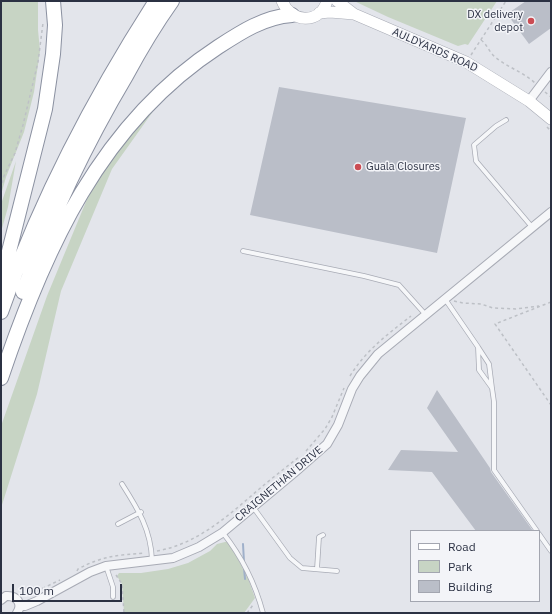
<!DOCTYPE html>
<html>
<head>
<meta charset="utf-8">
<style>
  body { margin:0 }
  #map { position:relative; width:552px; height:614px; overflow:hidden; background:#e3e5eb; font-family:"IBM Plex Sans",sans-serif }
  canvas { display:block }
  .frame { position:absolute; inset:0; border:2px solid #2b3143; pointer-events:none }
  .legend { position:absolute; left:410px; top:530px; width:130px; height:72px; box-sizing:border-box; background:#f3f4f8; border:1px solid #a3a6b0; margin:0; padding:5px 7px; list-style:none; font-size:12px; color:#2b3143 }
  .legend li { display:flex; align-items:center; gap:8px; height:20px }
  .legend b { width:20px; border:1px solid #a3a6b0 }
  .scale { position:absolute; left:12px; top:584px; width:110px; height:18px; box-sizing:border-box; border:2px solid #2b3143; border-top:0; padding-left:5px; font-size:12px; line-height:14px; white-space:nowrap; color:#2b3143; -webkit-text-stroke:3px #f3f4f8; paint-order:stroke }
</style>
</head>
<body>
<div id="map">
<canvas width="552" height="614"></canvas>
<div class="frame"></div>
<ul class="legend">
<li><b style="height:5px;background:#fff"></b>Road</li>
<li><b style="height:11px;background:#c7d4c4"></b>Park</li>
<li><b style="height:11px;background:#babec8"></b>Building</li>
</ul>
<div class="scale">100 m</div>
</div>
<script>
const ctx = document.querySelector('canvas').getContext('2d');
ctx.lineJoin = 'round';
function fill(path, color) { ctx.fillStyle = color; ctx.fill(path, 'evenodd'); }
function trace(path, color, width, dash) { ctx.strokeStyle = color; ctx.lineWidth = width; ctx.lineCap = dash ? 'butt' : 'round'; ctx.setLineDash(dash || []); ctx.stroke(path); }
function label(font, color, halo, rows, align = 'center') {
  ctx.font = font + ' "IBM Plex Sans",sans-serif'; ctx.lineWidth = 3; ctx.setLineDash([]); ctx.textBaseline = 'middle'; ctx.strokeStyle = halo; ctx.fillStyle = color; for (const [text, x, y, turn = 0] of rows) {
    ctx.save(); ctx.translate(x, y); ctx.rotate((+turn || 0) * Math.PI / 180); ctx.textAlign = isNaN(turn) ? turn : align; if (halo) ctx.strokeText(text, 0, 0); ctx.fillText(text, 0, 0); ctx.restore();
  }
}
fill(new Path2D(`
  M1,1H38V30L40,51L34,92L24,132L6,177L1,195Z
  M354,1H497L468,45L465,44L458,46L388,17Z
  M159,103L112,169L61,291L37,394L1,508V426L47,296L90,192L132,124Z
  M16,161L8,207L1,232V204Z
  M229,541L249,581L255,598L244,613H124L122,584L117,576L119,573H141L168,569L188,563L210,551L217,544Z`), '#c7d4c4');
trace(new Path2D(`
  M243,544L244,562
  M244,568L245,579`), '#9fb0ca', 2);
fill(new Path2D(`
  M526,1H551V28L529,44L507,14Z
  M279,87L466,118L437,253L250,215Z
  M437,390L490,468L491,472L533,531H476L432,472L388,470L401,450L458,452L427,408Z`), '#babec8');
const lane = new Path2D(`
  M506,120L496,126L474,145L476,161L532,227
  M243,251L364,276L399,285L425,314
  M445,299L478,347
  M478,347L489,364L492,388L479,370Z
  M492,388L494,402V470L537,531
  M122,484C138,509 151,530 152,560
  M253,507L290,558L302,568L337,571
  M118,524L141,512
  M223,533C242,557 255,583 263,613
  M539,534L551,551
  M106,566L113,587V597
  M317,569L319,537L323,535`);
const street = new Path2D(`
  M529,101L551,72
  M1,600L6,596C17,595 23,604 17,613
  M20,606H25L37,601L90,572L106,566L173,558L199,547L222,533L294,473L327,444L338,425L352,389L360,376L378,354L551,212`);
const secondary = new Path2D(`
  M282,1C291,23 320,25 327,1
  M337,1L354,14L466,62L529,101L551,119
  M319,13L330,12L354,14`);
const highway = new Path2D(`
  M1,283L45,109L53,54L55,25L53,1
  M23,292C51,217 85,145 126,76C140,50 155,25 172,1
  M1,312C39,202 93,99 156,1
  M1,378C44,250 100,124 218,47C241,32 264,17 292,15`);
trace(lane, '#a8abb5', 5.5);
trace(street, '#a8abb5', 10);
trace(secondary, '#a8abb5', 12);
trace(highway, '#8b91a1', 16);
trace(new Path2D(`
  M481,40C487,44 489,52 495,57C507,67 523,72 535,83
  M471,55L506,1
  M545,92L551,97
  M547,127L551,131
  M1,189L4,176L15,153L23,125L38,62L43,23
  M454,301L463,303L481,304L493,308L516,309L539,306
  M551,302L495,324L551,405
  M350,376C366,350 388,334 411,316
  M306,451L325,429L332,417L344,388
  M157,551C197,544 228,516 258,490C271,479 285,468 299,457
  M77,571L78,569C102,556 118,555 145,553
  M116,575L122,584L124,613
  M37,591L60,580
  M247,613L253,605`), '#bdc0c6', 1.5, [3, 3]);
trace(lane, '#f6f7f9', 4);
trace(street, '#f6f7f9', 8);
trace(secondary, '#fff', 11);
trace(highway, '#fff', 14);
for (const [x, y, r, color] of [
  [531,21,4,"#cb4c53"],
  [358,167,4,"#cb4c53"]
]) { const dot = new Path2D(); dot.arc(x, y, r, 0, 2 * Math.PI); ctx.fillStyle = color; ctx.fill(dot); trace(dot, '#f3f4f8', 1.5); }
label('11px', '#2b3143', '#f3f4f8', [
  ["DX delivery",523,15],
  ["depot",523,28],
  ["Guala Closures",366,167,"left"]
], 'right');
label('11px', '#2b3143', '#f3f4f8', [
  ["AULDYARDS ROAD",435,50,24],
  ["CRAIGNETHAN DRIVE",279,484,-40]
]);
</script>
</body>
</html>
